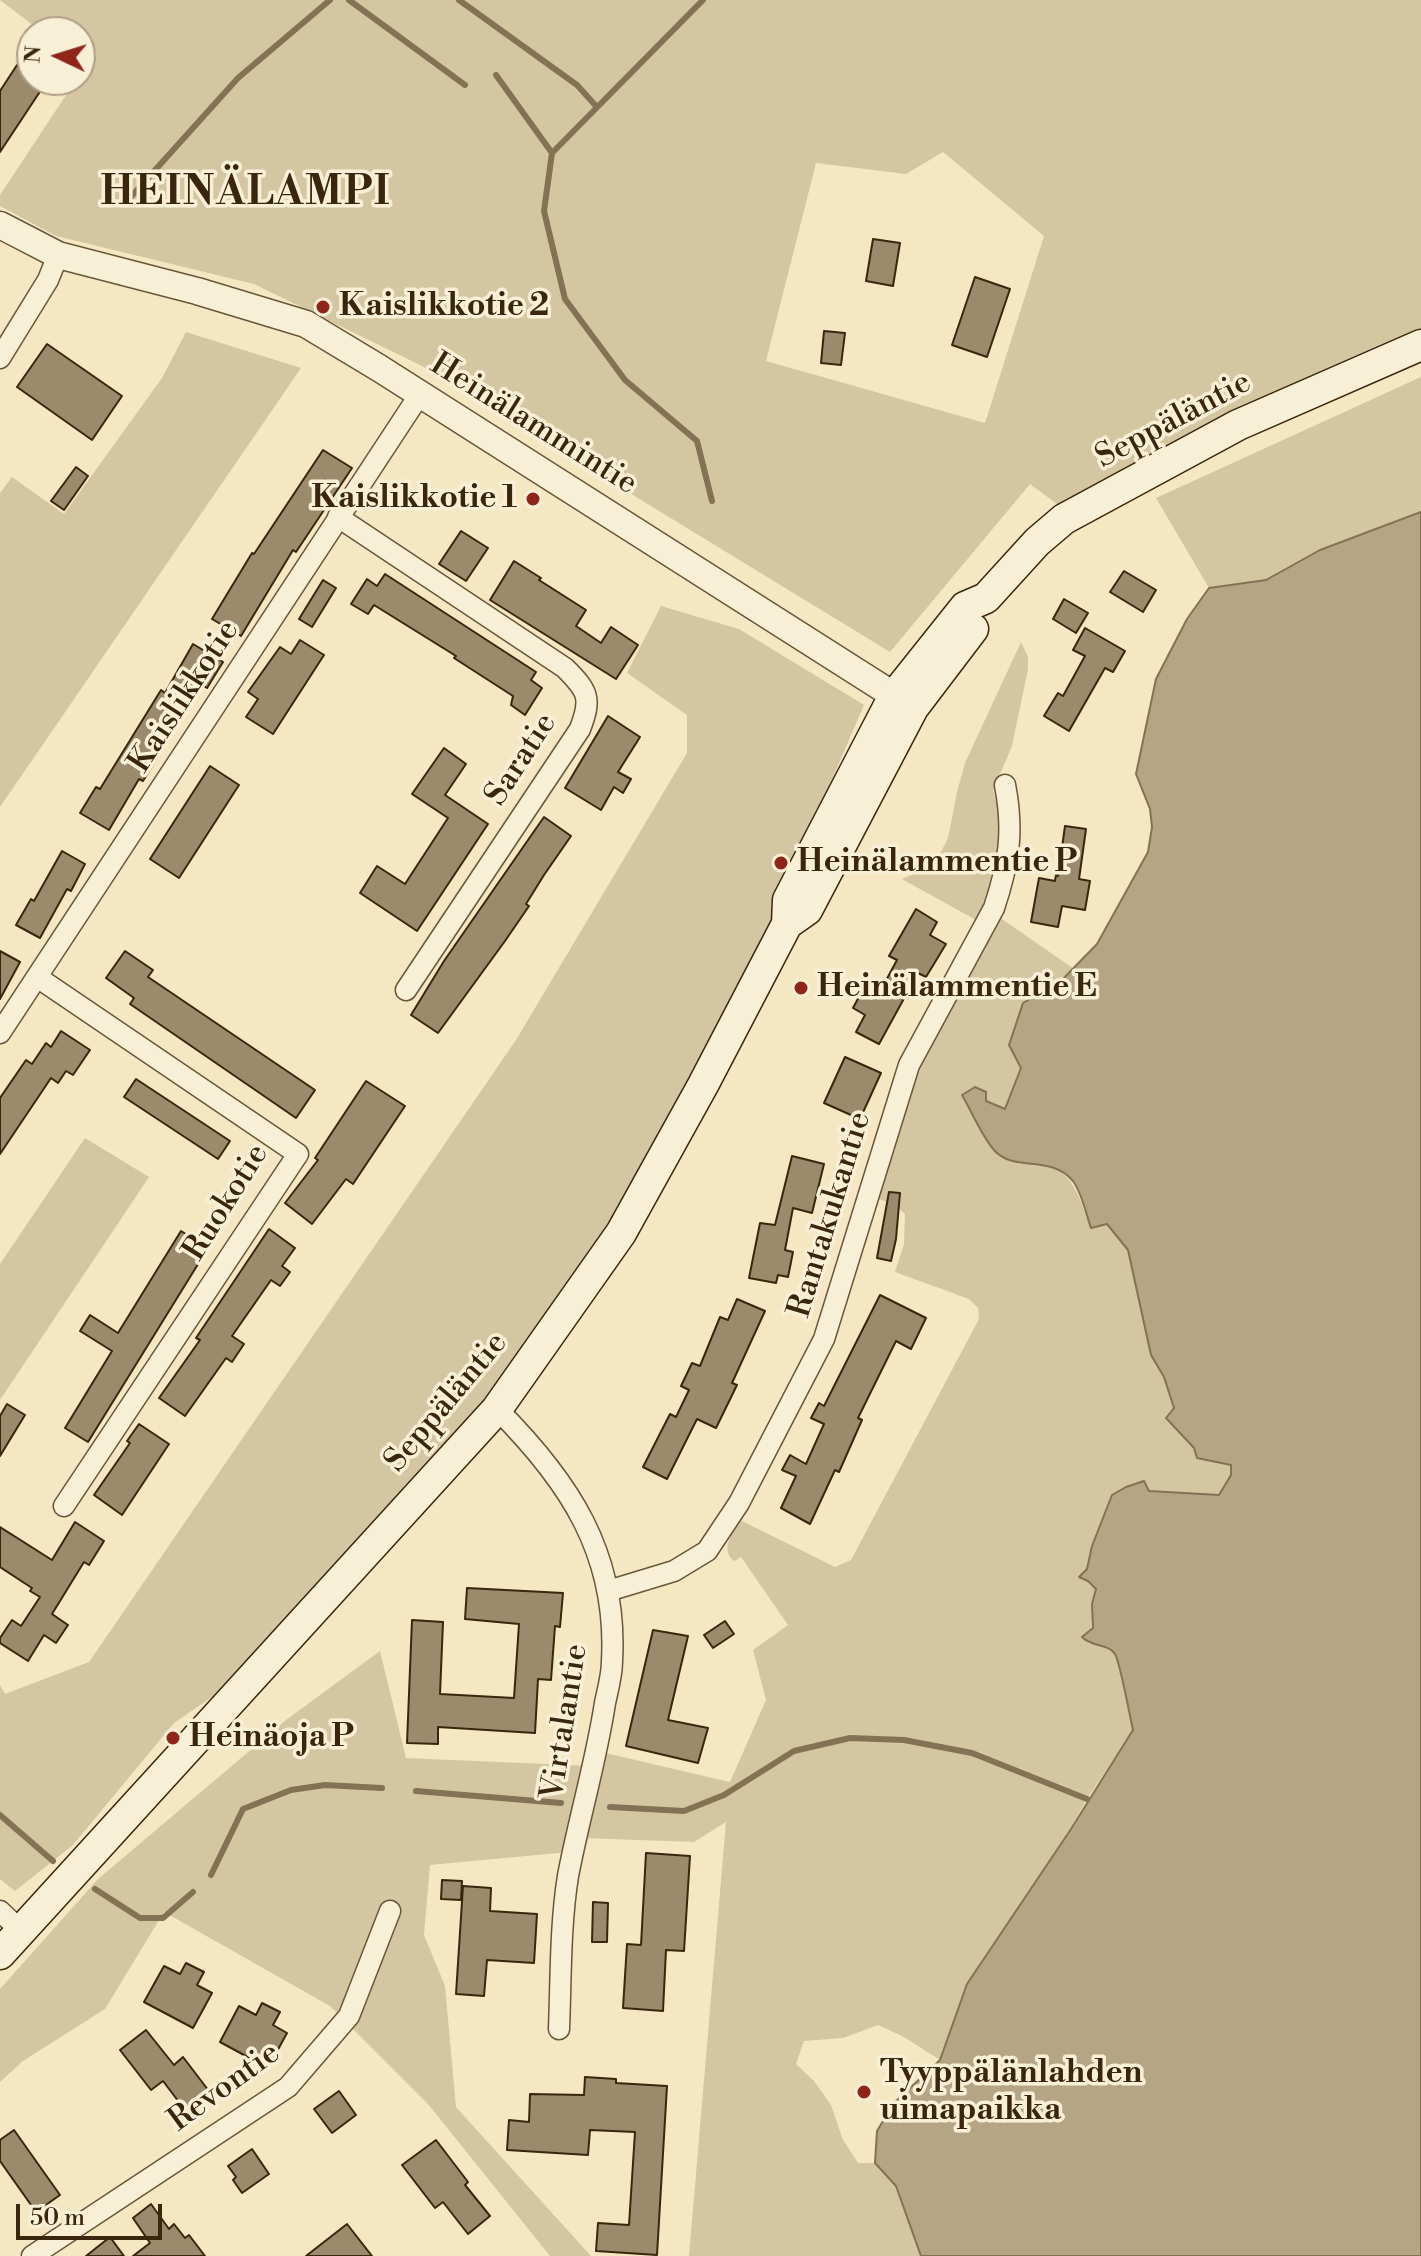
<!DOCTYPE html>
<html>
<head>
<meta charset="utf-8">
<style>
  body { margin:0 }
  #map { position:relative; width:1421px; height:2256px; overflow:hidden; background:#f5e7c1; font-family:"Libre Bodoni",serif }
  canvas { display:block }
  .north { position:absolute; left:16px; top:16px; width:80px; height:80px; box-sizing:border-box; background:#f8efd7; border:2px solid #ac9f86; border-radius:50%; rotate:274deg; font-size:22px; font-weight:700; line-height:32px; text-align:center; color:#3a260d }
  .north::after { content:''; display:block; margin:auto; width:28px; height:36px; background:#8f2418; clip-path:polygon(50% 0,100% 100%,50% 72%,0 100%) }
  .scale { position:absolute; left:16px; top:2204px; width:146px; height:36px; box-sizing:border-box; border:4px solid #3a260d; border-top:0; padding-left:10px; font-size:24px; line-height:28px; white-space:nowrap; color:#3a260d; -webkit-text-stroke:6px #f8efd7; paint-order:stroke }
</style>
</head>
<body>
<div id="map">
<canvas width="1421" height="2256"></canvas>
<div class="north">N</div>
<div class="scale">50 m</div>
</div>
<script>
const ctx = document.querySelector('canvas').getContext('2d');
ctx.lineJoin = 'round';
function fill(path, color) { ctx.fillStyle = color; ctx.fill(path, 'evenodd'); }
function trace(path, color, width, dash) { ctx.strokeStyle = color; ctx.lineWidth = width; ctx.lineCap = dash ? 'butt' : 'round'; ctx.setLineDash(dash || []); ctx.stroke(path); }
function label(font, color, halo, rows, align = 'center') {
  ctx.font = font + ' "Libre Bodoni",serif'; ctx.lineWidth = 7; ctx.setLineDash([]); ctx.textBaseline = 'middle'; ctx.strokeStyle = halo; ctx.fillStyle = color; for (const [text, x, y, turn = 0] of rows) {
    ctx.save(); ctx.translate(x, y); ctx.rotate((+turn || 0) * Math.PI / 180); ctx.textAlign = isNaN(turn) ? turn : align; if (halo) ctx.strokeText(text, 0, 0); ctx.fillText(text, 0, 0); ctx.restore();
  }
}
fill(new Path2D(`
  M0,0H1421V333L1065,510L1030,484L890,652L420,365L254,284L56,236L0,206V195L76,80H80V74L86,65L80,61V32H42ZM943,152L1044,236L985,423L766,361L816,163L906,174Z
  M186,332L301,368L0,807V493L12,477L64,514L162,378Z
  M1421,377V512L1320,550L1266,580L1209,588L1156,498Z
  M661,606L739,629L864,705L738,998L646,1172L470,1423L212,1697L174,1723L73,1845L15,1891L0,1879V1685L5,1694L89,1662L516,1040L687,753V715L627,673Z
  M1021,642L1028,657V669L1012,746L993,791L1006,826L992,897L1002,919L1074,969L1059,983L1023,1003L1009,1044L1021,1068L1005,1109L985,1101L975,1087L1019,1164C1069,1158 1076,1188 1091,1228L1107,1223L1128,1250L1151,1355L1164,1377L1174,1408L1166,1419L1205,1460L1231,1465V1475L1219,1495L1148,1491L1092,1546L1087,1569L1080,1577L1088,1581L1096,1589C1091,1607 1094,1625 1088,1643L1105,1647L1116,1655L1133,1730L1087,1799L951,2032L940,2060L902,2036L878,2025L843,2038L804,2041L796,2064L814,2081L831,2105L843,2140L858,2163H875L896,2186L921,2256H689L726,1822L694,1842L581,1838L601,1752L730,1782L766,1700L753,1650L788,1625L741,1557L734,1561C719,1549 733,1533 740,1520L835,1567L851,1560L979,1319L978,1308L969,1299L895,1272L904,1244L905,1214L894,1204L878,1199L919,1069L992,929L902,879L934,866L948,838L957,792L965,763Z
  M85,1138L149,1177L0,1400V1264Z
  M380,1651L406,1758L591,1766L569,1852L430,1865L424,1935L445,1986L456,2107L591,2256H550L428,2104L330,2006L164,1912L105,2009L23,2061L0,2082V1989L98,1879L286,1720Z`), '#d5c6a2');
const water = new Path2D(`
  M1421,512V2256H921L896,2186L875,2163L877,2131L894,2103L940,2060L967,1984L1069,1832L1133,1730C1130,1717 1120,1662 1115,1654C1107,1643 1091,1647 1082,1637L1093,1628L1092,1604L1096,1589L1088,1581L1079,1577L1087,1569L1092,1546L1112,1495L1126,1487L1144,1481L1149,1491L1219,1495L1231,1475V1465L1197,1458L1194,1448L1166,1418L1174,1408L1164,1377L1151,1355L1128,1250L1107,1224L1091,1228C1086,1214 1082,1193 1073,1181C1051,1154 1014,1173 994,1150C981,1135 972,1112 962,1095L975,1087L986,1092V1101L1005,1109L1021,1068L1009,1045L1023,1003L1059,983L1097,944L1148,852L1152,827L1150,809L1136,774L1156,679L1187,619L1209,588L1266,580L1320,550Z`);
fill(water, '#b5a584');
trace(water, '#847254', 2);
trace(new Path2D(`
  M349,0L465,85
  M459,0L577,85L596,106
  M703,0L552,153L544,211L565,299L625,380L697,441L712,501
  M496,75L552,153
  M129,199L238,78L330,0
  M416,1791L561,1803
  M610,1807L684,1811L724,1795L794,1751L850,1738L904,1740L972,1753L1087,1799
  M0,1815L53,1861
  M211,1875L243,1809L291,1790L325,1785L382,1788
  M95,1889L140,1918H163L193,1892`), '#847254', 6);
const building = new Path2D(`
  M17,65L32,75V80H40L45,84L0,152V91Z
  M873,239L900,243L893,286L866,281Z
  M975,277L1010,289L987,357L952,345Z
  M824,331L845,333L841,365L821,363Z
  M47,344L122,396L92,440L17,387Z
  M323,450L352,468L296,552L293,550L241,636L212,619L252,553L254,554Z
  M76,467L88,476L64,510L51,501Z
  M461,531L488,548L466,581L439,564Z
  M514,561L541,578L539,580L586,610L576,626L601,643L611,627L638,645L616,679L490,600Z
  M1124,571L1156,590L1143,612L1110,592Z
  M385,574L536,672L531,680L542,688L525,715L511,705L513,696L454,658L456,656L374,605L368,614L351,604L367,579L377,586Z
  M323,580L336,588L312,627L299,619Z
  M1064,599L1088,613L1076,633L1053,619Z
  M1085,628L1125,651L1113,672L1105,668L1069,731L1044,716L1058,693L1063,696L1085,656L1073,650Z
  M300,640L324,655L273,734L246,717L258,699L248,692L280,647L291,654Z
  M193,644L223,662L207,688L202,685L143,781L139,779L109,830L80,813L96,787L100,789L161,690L165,693Z
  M608,716L640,737L618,772L631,779L623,793L614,787L601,810L565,788Z
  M444,748L466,764L445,795L488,824L417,931L360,893L377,866L405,884L448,818L412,794Z
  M210,766L239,785L179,878L150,859Z
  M544,817L571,836L544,875L526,904L529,906L505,941L438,1033L411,1015L444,961Z
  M1065,826L1086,829L1079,879L1090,881L1085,910L1062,906L1058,927L1031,922L1039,878L1055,881L1056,875L1058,876Z
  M62,851L85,864L71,891L67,889L40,938L16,925L31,899L34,901Z
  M916,909L937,922L930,935L946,944L926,977L918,973L879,1044L856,1032L865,1015L853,1008L862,991L876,999L897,960L889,956Z
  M0,951L20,962L0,999Z
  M125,951L153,970L148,977L315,1090L296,1118L130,1004L134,998L106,978Z
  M61,1031L90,1050L73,1075L66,1071L58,1083L51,1078L0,1154V1098L26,1060L32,1064L46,1043L51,1047Z
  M845,1057L881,1073L860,1119L824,1103Z
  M136,1079L230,1141L218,1159L124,1097Z
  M366,1081L405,1106L353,1184L346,1179L312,1224L285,1203L318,1160L315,1158Z
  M792,1156L824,1164L812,1213L793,1208L785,1250L793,1252L788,1277L778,1275L776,1283L749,1278L760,1223L775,1225Z
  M889,1192L900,1193L896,1239L891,1261L877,1258Z
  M269,1229L295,1248L282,1266L290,1272L280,1286L271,1280L232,1336L244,1344L232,1362L226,1358L185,1416L159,1398L200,1340L196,1338Z
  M181,1231L208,1248L88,1442L65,1428L112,1351L80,1331L90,1315L118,1333Z
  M880,1295L926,1318L911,1349L896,1341L858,1418L862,1420L839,1472L835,1470L810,1524L781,1508L796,1476L782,1470L790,1455L806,1464L824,1424L811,1418L819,1403L824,1406Z
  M737,1299L765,1311L732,1383L737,1385L716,1428L697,1419L667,1479L643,1467L670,1414L676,1417L689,1390L681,1386L692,1363L700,1366L720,1317L728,1320Z
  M7,1404L25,1415L0,1456V1416Z
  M139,1424L169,1444L122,1515L94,1495L130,1443L127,1441Z
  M75,1522L104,1541L89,1565L84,1562L52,1614L68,1625L56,1643L44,1635L28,1661L0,1643V1638L12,1620L21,1626L40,1597L30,1591L32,1588L0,1567V1527L52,1560Z
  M467,1588L563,1593L560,1627L555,1626L551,1680L538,1679L535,1733L438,1727V1744L407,1743L412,1620L443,1622L440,1694L514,1698L519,1624L465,1619Z
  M725,1621L734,1634L713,1648L704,1635Z
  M653,1630L688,1636L668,1720L708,1728L698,1763L626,1746Z
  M646,1853L690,1856L684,1951L666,1950L663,2011L623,2008L627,1944L641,1945Z
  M442,1880L462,1881L461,1900L441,1899Z
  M463,1886L491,1888L490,1911L537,1914L534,1963L487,1960L484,1996L456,1994Z
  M593,1902L608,1903L607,1942H592Z
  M186,1963L204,1972L197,1985L212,1993L193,2028L144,2002L164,1966L180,1974Z
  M262,2003L280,2012L273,2025L287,2033L268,2068L220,2042L239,2006L256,2015Z
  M146,2030L174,2065L183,2057L212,2095L188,2114L163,2081L151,2090L120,2050Z
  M585,2077L616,2079V2083L667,2086L657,2255L596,2251L598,2223L629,2225L635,2132L590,2130L588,2155L507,2150L509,2120L529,2122L530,2094L584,2095Z
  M339,2091L356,2115L332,2133L314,2109Z
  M14,2130L60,2195L36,2212L0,2161V2140Z
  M436,2140L468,2182L465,2185L490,2216L468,2234L443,2202L435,2208L402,2165Z
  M252,2149L269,2174L242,2193L233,2180L236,2177L228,2166Z
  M151,2204L169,2229L174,2224L185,2238L189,2235L205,2256H133L150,2243L133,2218Z
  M347,2224L372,2256H306Z
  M110,2237L124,2256H86Z`);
fill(building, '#9b8a6b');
trace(building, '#3a260d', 2);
const minor = new Path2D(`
  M0,358L48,280L58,255
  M338,517L565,668C588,691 592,698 580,729L406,990
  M37,977L298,1154L64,1506
  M0,1033L420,394
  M497,1409C569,1481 618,1554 612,1661C612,1675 608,1689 605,1703C596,1762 579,1818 568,1876C560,1926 561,1979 559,2029
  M608,1591L674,1571L707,1551L739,1503L824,1339L909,1065L994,908C1009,863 1014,831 1005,785
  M0,1911L21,1931
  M32,2256L288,2087L349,2016L390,1911`);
const tertiary = new Path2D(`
  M0,225L58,255L197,291L306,324L379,368L909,705`);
const secondary = new Path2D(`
  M787,924L807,910L913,708L973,629
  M0,1954L497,1409L621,1233L703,1085L787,924L788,900L894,696L965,607L986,598L1037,542L1064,519L1238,425L1421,345`);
trace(minor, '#69563a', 23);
trace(tertiary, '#69563a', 29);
trace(secondary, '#3a260d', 33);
trace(minor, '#f8efd7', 20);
trace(tertiary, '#f8efd7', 26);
trace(secondary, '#f8efd7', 30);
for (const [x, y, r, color] of [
  [323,307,8,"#8f2418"],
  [533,499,8,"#8f2418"],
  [781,863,8,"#8f2418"],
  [801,988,8,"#8f2418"],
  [173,1738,8,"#8f2418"],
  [864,2092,8,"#8f2418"]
]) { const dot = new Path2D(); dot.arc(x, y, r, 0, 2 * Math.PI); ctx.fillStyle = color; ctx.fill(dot); trace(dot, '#f8efd7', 3); }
label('bold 32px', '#3a260d', '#f8efd7', [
  ["Kaislikkotie 2",339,307],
  ["Kaislikkotie 1",517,499,"right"],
  ["Heinälammentie P",797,863],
  ["Heinälammentie E",817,988],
  ["Heinäoja P",189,1738],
  ["Tyyppälänlahden",880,2074],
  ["uimapaikka",880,2111]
], 'left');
label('32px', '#3a260d', '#f8efd7', [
  ["Seppäläntie",1174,421,-28],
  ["Heinälammintie",533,425,32],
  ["Kaislikkotie",185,697,-57],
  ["Saratie",522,760,-57],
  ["Ruokotie",227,1203,-58],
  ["Rantakukantie",831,1215,-73],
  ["Seppäläntie",447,1403,-50],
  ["Virtalantie",566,1722,-81],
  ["Revontie",225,2088,-36]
]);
ctx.letterSpacing = '2px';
label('bold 40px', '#3a260d', '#f8efd7', [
  ["HEINÄLAMPI",246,194]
]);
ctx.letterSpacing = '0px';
</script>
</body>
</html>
